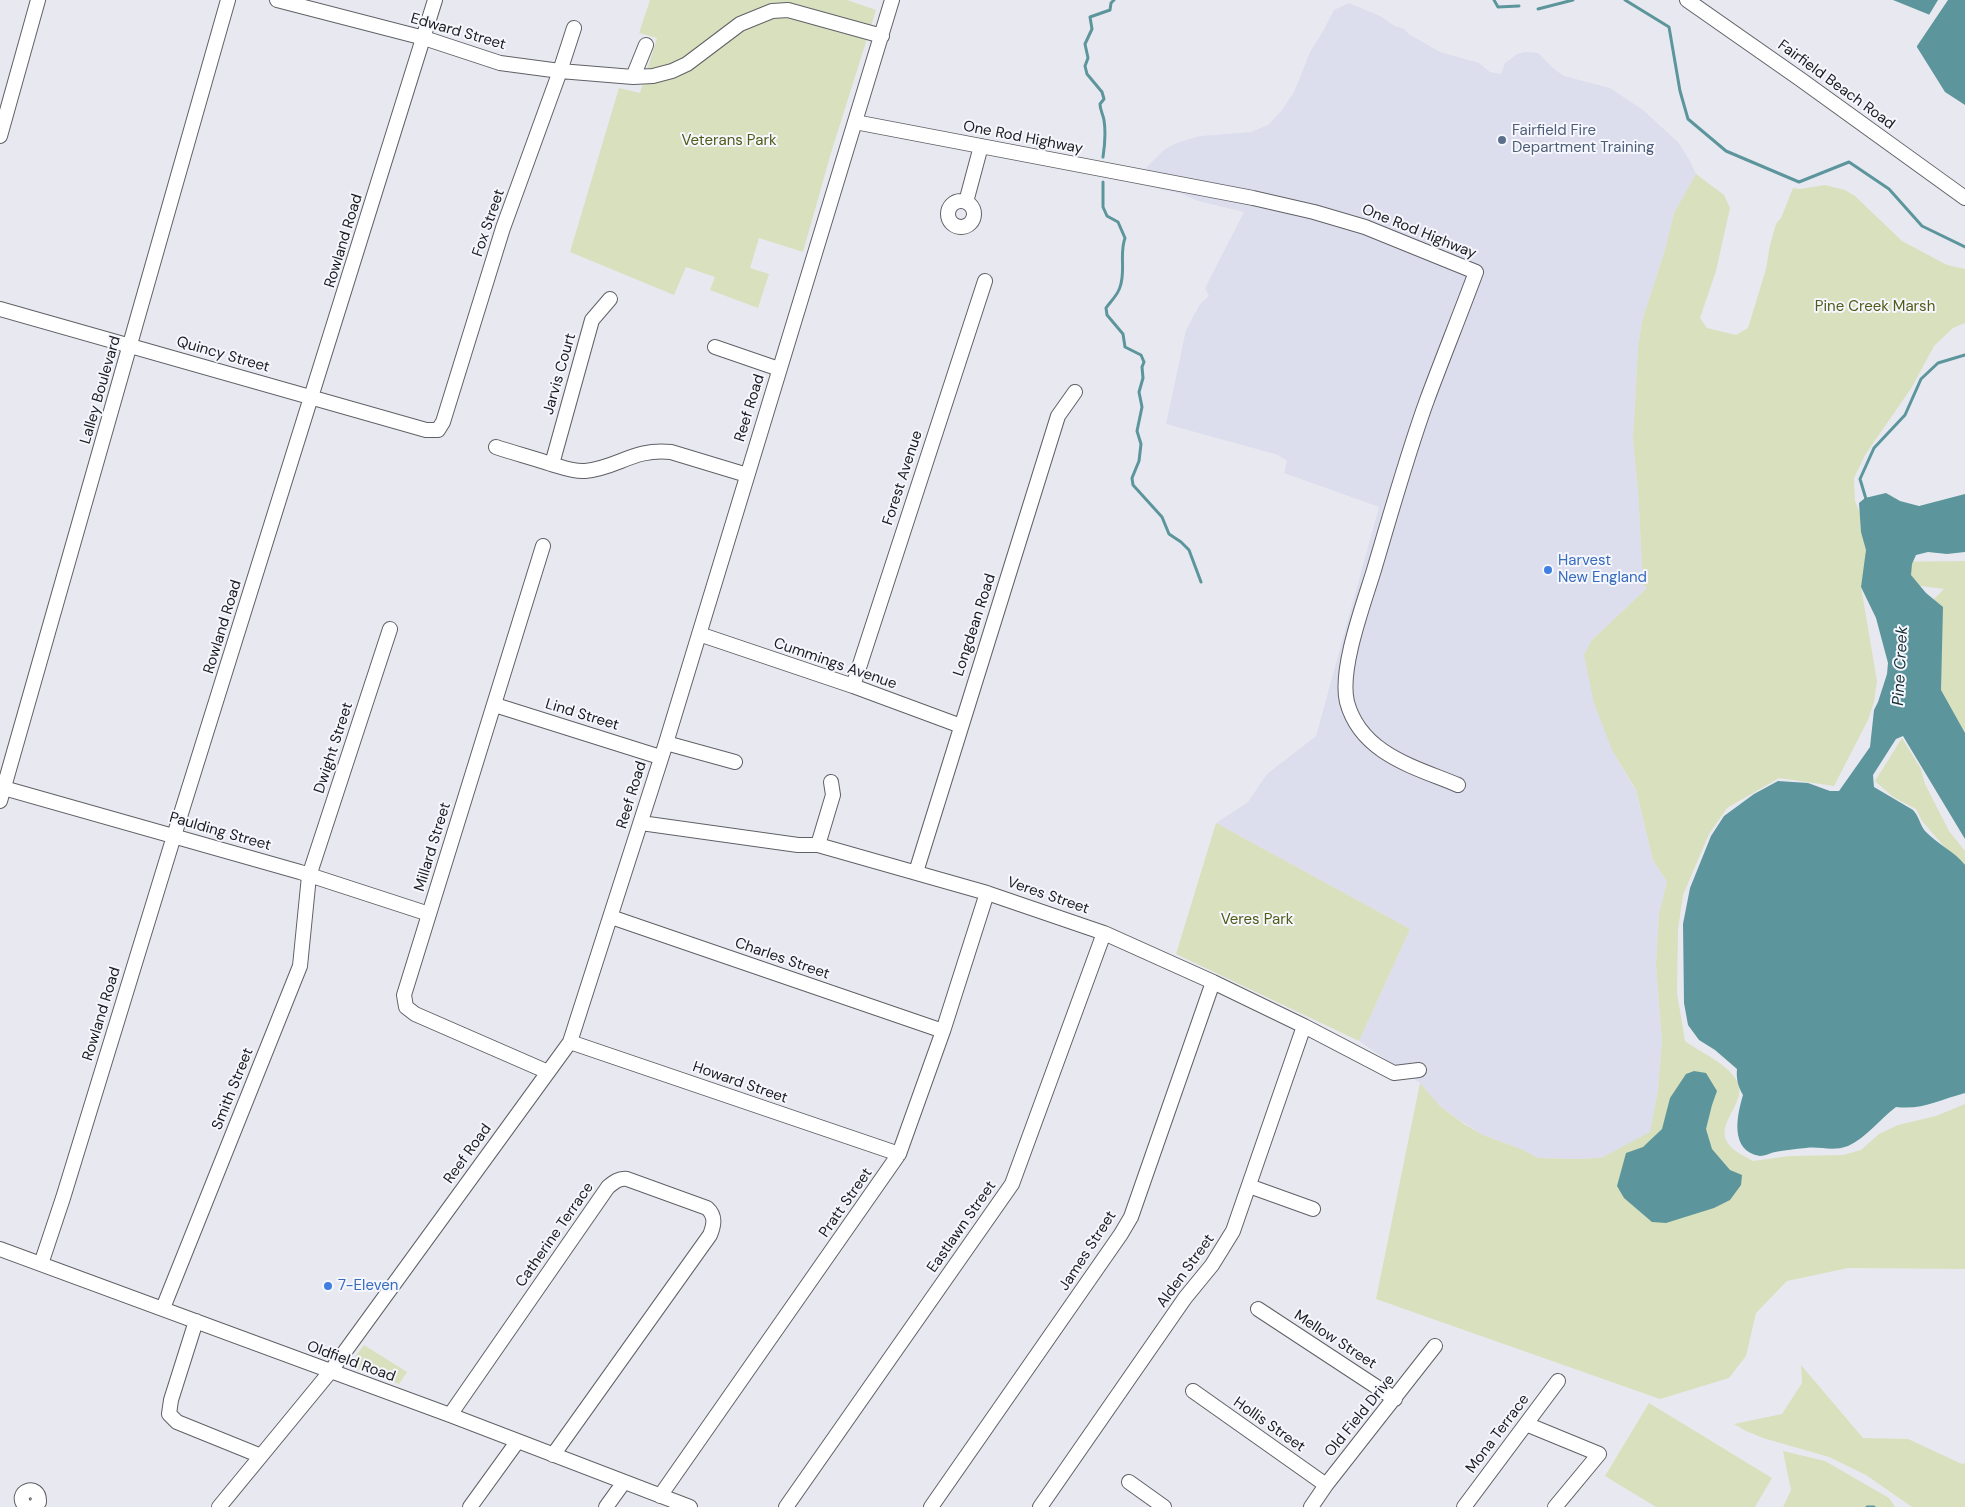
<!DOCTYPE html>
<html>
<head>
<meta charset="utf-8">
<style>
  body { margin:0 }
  canvas { display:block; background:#e8e9f0 }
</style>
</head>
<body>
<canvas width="1965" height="1507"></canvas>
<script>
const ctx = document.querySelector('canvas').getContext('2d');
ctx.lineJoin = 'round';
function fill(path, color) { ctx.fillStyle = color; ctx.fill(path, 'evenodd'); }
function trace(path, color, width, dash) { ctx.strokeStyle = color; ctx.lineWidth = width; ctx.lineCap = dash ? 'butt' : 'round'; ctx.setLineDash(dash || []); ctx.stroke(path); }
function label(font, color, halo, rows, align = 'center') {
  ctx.font = font + ' "DM Sans",sans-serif'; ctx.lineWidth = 4; ctx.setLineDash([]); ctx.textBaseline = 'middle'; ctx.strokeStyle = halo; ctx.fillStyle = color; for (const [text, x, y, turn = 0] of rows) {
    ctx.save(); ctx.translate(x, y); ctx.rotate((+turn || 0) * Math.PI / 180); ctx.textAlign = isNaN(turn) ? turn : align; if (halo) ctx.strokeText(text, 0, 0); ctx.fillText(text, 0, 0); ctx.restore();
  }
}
fill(new Path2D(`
  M1349,3L1380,16L1395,26L1404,29L1409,34L1440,52L1479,63L1490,72L1501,74L1505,63L1517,54L1525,52L1538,53L1554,69L1564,76L1610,88L1643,110L1678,142L1690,161L1696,174L1674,213L1665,250L1642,321L1638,348L1633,440L1638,490L1643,584L1647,588L1592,640L1612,750L1636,791L1653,860L1667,882L1659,914L1656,965L1662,1041L1658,1090L1650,1133L1601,1158L1574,1159L1538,1158L1521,1149L1483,1135L1464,1123L1440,1106L1420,1083L1359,1041L1410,929L1216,823L1248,802L1267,774L1316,736L1379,507L1284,473L1287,461L1278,455L1166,424L1186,330L1200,304L1209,296L1205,288L1244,212L1198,201L1182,194L1142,185L1147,167L1164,150L1176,143L1200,136L1251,132L1268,125L1282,110L1294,92L1310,52L1322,33L1334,10Z`), '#dcdeed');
fill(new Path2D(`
  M650,0H847L876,10L831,153L803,252L759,238L750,268L769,274L758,308L710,290L715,277L686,267L674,295L570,252L619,88L640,93L657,38L639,33Z
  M1696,174L1724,195L1730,208L1716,271L1700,318L1707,328L1736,335L1748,328L1766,269L1770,245L1776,224L1781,218L1793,188L1800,189L1825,185L1845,190L1855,196L1902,241L1947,265L1965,269V323L1953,328L1934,346L1912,387L1865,455L1854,478L1855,501L1879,562L1965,561V748L1934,689L1923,610L1944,589L1912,585L1861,587L1877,681L1874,702L1868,720L1834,786L1779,778L1727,808L1709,834L1683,895L1678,930L1677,993L1685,1041C1701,1053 1726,1062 1737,1081C1749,1103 1711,1125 1730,1146C1735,1152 1746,1157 1753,1161L1789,1156L1843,1155L1861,1150L1879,1134L1898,1125L1936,1116L1965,1104V1269L1848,1268L1787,1281L1756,1313L1746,1356L1729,1378L1660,1399L1376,1299L1420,1083L1440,1106L1464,1124L1483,1135L1521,1149L1538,1158L1574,1159L1601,1158L1650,1132L1658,1090L1662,1041L1656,965L1659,914L1667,882L1653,860L1636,790L1612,750L1594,703L1584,655L1592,640L1647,588L1643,584L1638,490L1633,440L1638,348L1642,321L1665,250L1674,213Z
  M1902,738L1921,769L1925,784L1949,831L1965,851V873L1962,867L1922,821L1916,809L1893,797L1875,781Z
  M1216,823L1410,929L1359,1041L1176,954Z
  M364,1345L407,1372L399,1384L354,1368V1358Z
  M1801,1365L1863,1438L1908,1439L1962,1464L1965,1463V1507H1912L1866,1475L1829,1457L1763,1438L1746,1431L1734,1424L1782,1414L1802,1383Z
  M1649,1403L1772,1478L1755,1507H1656L1605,1476Z
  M1783,1451L1825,1461L1889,1498L1895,1507H1783L1791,1490Z`), '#d9e0bd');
fill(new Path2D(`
  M1893,0H1965V105L1945,92L1915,44L1930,15Z
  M1886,493L1900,501L1919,506L1965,494V552L1947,554L1928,552L1916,555L1912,564L1911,575L1926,593L1943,607L1941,690L1965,733V839L1903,736L1896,739L1873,775L1874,787L1913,810C1919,816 1920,825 1925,831C1937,844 1954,851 1965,865V1093C1939,1100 1923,1110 1896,1107C1880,1119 1866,1138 1848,1146C1832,1152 1820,1146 1806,1148C1795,1149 1785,1150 1775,1152C1770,1153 1765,1156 1760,1156C1729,1151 1737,1115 1743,1095C1738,1087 1736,1078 1737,1069L1715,1050L1699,1040L1688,1025L1684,1003L1683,924L1690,888L1711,836L1724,816L1754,794L1778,781L1808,783L1830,791H1839L1870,747L1874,710L1878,702L1887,674L1888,663L1876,618L1861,587L1866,550L1861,532L1859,503L1865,498Z
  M1694,1071L1706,1073L1717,1091L1712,1105L1706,1129L1712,1149L1730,1170L1742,1175L1741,1185L1730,1200L1714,1208L1666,1223L1652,1222L1624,1198L1617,1186L1626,1153L1643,1147L1662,1129L1670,1098L1686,1074Z`), '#5c969c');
fill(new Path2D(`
  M1938,0H1948L1915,49L1912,43Z`), '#e8e9f0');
trace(new Path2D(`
  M1494,0L1498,7L1519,6
  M1625,0L1669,27L1680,91L1688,119L1726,151L1799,182L1849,162L1889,189L1922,226L1965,247
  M1538,9L1573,0
  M1103,157C1105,144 1106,133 1104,120C1103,114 1100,110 1100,104L1104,99L1102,92L1087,74L1085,66L1088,58L1085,44L1092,29L1090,17L1110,10L1111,3L1114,0
  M1103,182V207L1107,216L1118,222L1125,238C1119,254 1126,271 1120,287C1118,295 1110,302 1106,308L1107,315L1123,334L1125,347L1141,355L1144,362L1142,367L1143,378L1139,392L1142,407L1137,431L1141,444L1139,461L1132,478L1133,485L1162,517L1169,534L1181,542L1189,550L1201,582
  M1866,499L1860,479L1874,448L1905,415L1921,379L1938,363L1965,355
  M1867,1507H1874`), '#5c969c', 3);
const minor = new Path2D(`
  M277,0L424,38L500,63L560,71L633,77L653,76L672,71L687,64L740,24L772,11L788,10L882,36
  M1687,0L1800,79L1965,198
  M633,77L646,45
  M855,122L1253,198L1314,212L1365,227L1476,272C1460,315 1443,357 1427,400C1407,455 1391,513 1374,570C1364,603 1339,669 1347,702C1361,754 1415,767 1458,785
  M0,136L38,0
  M948 214a13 13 0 1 1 26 0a13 13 0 1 1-26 0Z
  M966,202L981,146
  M0,309L426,430H438L443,422L503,228L560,71L574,28
  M715,347L779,369
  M496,447C514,453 533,458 551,464C562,467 573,472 585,471C618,468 633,448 671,452L747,475
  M552,464L592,320L610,299
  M543,546L404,995L406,1007L415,1014L548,1072
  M699,634L853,686L961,726
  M853,686L985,281
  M495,705L660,757
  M666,743L735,762
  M0,787L300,872L429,914
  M0,801L228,0
  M641,823L798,845H818L987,893L1104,933L1213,982L1304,1026L1394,1073L1419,1070
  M818,845L833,795L831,782
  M916,872L1058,416L1075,392
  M611,917L943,1031
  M570,1042L899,1154
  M1249,1186L1313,1209
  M0,1249L450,1415L690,1507
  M41,1264L63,1198L174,836L435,0
  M163,1308L300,966L309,876L390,629
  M1258,1309L1395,1399
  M196,1321L171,1400L169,1414L177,1422L261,1456
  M1193,1391L1326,1485
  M450,1415L608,1187C614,1182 619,1178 627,1179L707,1208C716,1216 714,1225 710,1235L553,1455
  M1526,1424L1599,1454L1555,1507
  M1129,1482L1164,1507
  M660,1496L899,1154L943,1031L987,893
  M26,1507C11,1492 40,1481 39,1502L34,1507
  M219,1507L330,1372L570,1042L666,743L892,0
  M470,1507L517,1442
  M606,1507L624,1482
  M786,1507L1012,1184L1104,933
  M931,1507L1121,1234L1131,1217L1213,982
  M1040,1507L1185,1298L1212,1265L1233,1231L1304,1026
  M1311,1507L1326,1485L1435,1346
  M1464,1507L1558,1381`);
trace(minor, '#606167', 16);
trace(minor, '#fff', 14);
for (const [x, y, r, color] of [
  [1502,140,5,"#5c6f8a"],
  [1548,570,5,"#3f7fe0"],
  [328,1286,5,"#3f7fe0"]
]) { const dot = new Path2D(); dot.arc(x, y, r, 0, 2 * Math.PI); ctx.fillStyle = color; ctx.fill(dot); trace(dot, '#f5f6fe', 2); }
label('15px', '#1a1b1d', '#f5f6fe', [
  ["Edward Street",458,32,16],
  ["Fairfield Beach Road",1836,85,36],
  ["One Rod Highway",1023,138,11],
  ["Fox Street",489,223,-71],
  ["One Rod Highway",1419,232,22],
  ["Rowland Road",344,241,-73],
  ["Quincy Street",223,355,16],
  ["Jarvis Court",560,374,-74],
  ["Lalley Boulevard",101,390,-74],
  ["Reef Road",750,408,-73],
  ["Forest Avenue",903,478,-72],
  ["Longdean Road",975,625,-72],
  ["Rowland Road",223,627,-73],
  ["Cummings Avenue",835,664,19],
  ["Lind Street",582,715,17],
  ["Dwight Street",334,748,-72],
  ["Reef Road",632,795,-73],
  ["Paulding Street",220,832,16],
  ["Millard Street",433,847,-73],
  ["Veres Street",1048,896,19],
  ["Charles Street",782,959,19],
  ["Rowland Road",102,1014,-73],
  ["Howard Street",740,1083,19],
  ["Smith Street",233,1089,-68],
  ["Reef Road",468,1154,-54],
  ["Pratt Street",846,1203,-55],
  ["Eastlawn Street",962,1227,-55],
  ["Catherine Terrace",555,1235,-55],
  ["James Street",1088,1251,-57],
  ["Alden Street",1186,1271,-54],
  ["Mellow Street",1335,1340,33],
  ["Oldfield Road",351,1362,20],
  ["Old Field Drive",1360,1416,-51],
  ["Hollis Street",1269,1425,35],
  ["Mona Terrace",1498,1434,-53]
]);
label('15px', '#4e5e75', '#f5f6fe', [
  ["Fairfield Fire",1512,131],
  ["Department Training",1512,148]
], 'left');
label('15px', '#525b15', '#f5f6fe', [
  ["Veterans Park",729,141],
  ["Pine Creek Marsh",1875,307],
  ["Veres Park",1257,920]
]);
label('15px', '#366cbe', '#f5f6fe', [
  ["Harvest",1558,561],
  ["New England",1558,578],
  ["7-Eleven",338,1286]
], 'left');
label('italic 16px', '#112f32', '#f5f6fe', [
  ["Pine Creek",1901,666,-87]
]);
</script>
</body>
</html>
